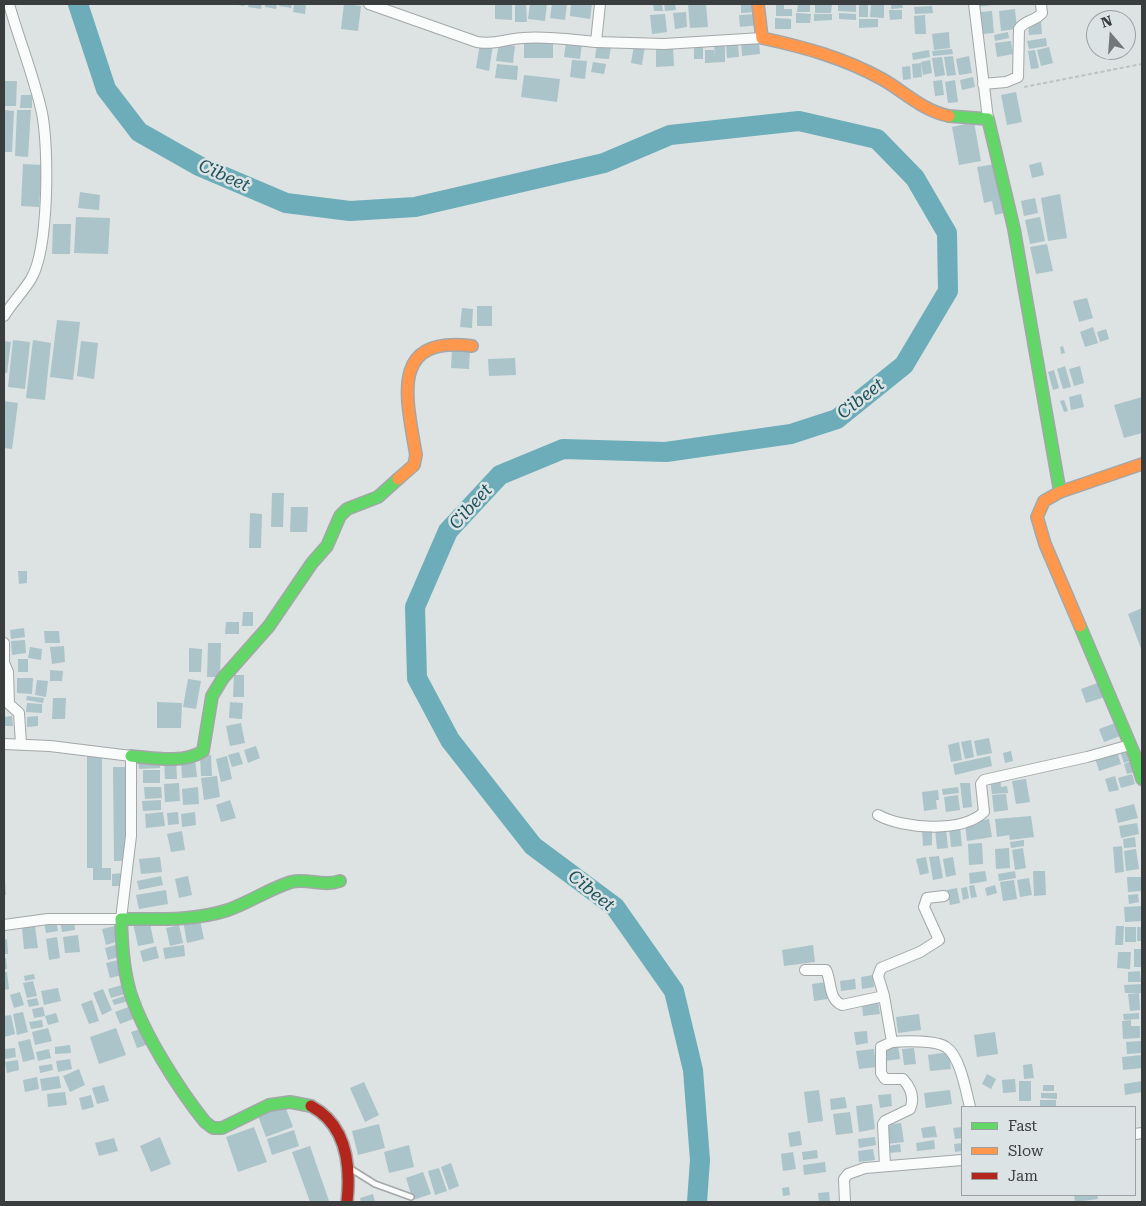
<!DOCTYPE html>
<html>
<head>
<meta charset="utf-8">
<style>
  body { margin:0 }
  #map { position:relative; width:1146px; height:1206px; overflow:hidden; background:#dde2e2; font-family:"Roboto Serif",serif }
  canvas { display:block }
  .frame { position:absolute; inset:0; border:5px solid #3a3d3e; pointer-events:none }
  .legend { position:absolute; left:961px; top:1106px; width:175px; height:90px; box-sizing:border-box; background:#dbe3e4; border:1px solid #9ba1a2; margin:0; padding:6px 9px; list-style:none; font-size:15px; color:#3a3d3e }
  .legend li { display:flex; align-items:center; gap:10px; height:25px }
  .legend b { width:25px; border:1px solid #9ba1a2 }
  .north { position:absolute; left:1086px; top:10px; width:50px; height:50px; box-sizing:border-box; background:#dbe3e4; border:1px solid #9ba1a2; border-radius:50%; rotate:342deg; font-size:14px; font-weight:700; line-height:20px; text-align:center; color:#3a3d3e }
  .north::after { content:''; display:block; margin:auto; width:18px; height:22px; background:#737777; clip-path:polygon(50% 0,100% 100%,50% 72%,0 100%) }
</style>
</head>
<body>
<div id="map">
<canvas width="1146" height="1206"></canvas>
<div class="frame"></div>
<ul class="legend">
<li><b style="height:6px;background:#63d668"></b>Fast</li>
<li><b style="height:6px;background:#ff974d"></b>Slow</li>
<li><b style="height:6px;background:#b3261e"></b>Jam</li>
</ul>
<div class="north">N</div>
</div>
<script>
const ctx = document.querySelector('canvas').getContext('2d');
ctx.lineJoin = 'round';
function trace(path, color, width, dash) { ctx.strokeStyle = color; ctx.lineWidth = width; ctx.lineCap = dash ? 'butt' : 'round'; ctx.setLineDash(dash || []); ctx.stroke(path); }
function fill(path, color) { ctx.fillStyle = color; ctx.fill(path, 'evenodd'); }
function label(font, color, halo, rows, align = 'center') {
  ctx.font = font + ' "Roboto Serif",serif'; ctx.lineWidth = 5; ctx.setLineDash([]); ctx.textBaseline = 'middle'; ctx.strokeStyle = halo; ctx.fillStyle = color; for (const [text, x, y, turn = 0] of rows) {
    ctx.save(); ctx.translate(x, y); ctx.rotate((+turn || 0) * Math.PI / 180); ctx.textAlign = isNaN(turn) ? turn : align; if (halo) ctx.strokeText(text, 0, 0); ctx.fillText(text, 0, 0); ctx.restore();
  }
}
trace(new Path2D(`
  M78,4L106,89L139,132L199,166L286,203L350,211L415,207L604,163L670,135L799,121L877,139L915,178L947,233L948,291L904,365L837,419L791,434L666,452L563,449L500,475L448,531L415,607L417,678L450,740L533,846L615,907L674,991L693,1070L700,1160L697,1202`), '#6cadb9', 20);
fill(new Path2D(`
  M232,4H245L244,6Z
  M249,4H262L261,9L248,7Z
  M265,4H277L276,9L265,7Z
  M280,4H292L291,8L279,6Z
  M294,4H306L305,14L293,12Z
  M344,4L361,6L358,31L341,29Z
  M495,4H512V20L495,19Z
  M515,4H526L527,22H515Z
  M530,4H547L545,21L528,19Z
  M552,4H567L565,20L550,18Z
  M571,4H592L590,19L570,16Z
  M653,4H662L663,11H654Z
  M664,4H675L676,10L665,11Z
  M688,4H706L708,27L690,28Z
  M741,4H756V12L741,13Z
  M776,4H784V9H792V16H776Z
  M798,4L810,5V12H797Z
  M815,4H832L831,13H815Z
  M838,4H856V12L838,11Z
  M859,4H868V17H859Z
  M871,4H884V18L870,17Z
  M891,4H902L903,8L891,9Z
  M978,4H992V5L978,7Z
  M932,6L933,13L915,14L914,7Z
  M1015,9L1017,29L1001,31L999,11Z
  M889,10H902V19L890,20Z
  M992,11L994,33L982,34L980,12Z
  M686,12L687,27L675,29L673,13Z
  M796,13L811,14L810,23H796Z
  M839,13L856,14V20L839,19Z
  M665,14L667,32L652,34L650,15Z
  M758,14L759,25L740,27L739,15Z
  M814,14H832V20L814,21Z
  M925,15L926,34H915L914,16Z
  M775,18L791,19V29H775Z
  M859,19H878V27L859,28Z
  M1041,20L1042,34L1029,35L1028,22Z
  M949,32L950,48L934,50L932,34Z
  M1008,32L1009,38L995,41L994,35Z
  M1046,38L1047,46L1029,49L1027,41Z
  M759,41L760,54L742,56L741,42Z
  M1011,41L1013,54L997,57L995,43Z
  M524,42L553,43V58H524Z
  M566,42L582,44L580,59L564,57Z
  M480,43L493,45L489,71L476,68Z
  M499,43L515,46L513,63L496,61Z
  M694,43H703V59H694Z
  M726,43H738L739,57L727,58Z
  M597,44L611,46L609,59L595,58Z
  M714,44H725V62L705,63V50H714L715,57Z
  M634,45L645,46L642,65L631,63Z
  M673,46L674,66L656,67V47Z
  M1049,47L1053,63L1041,66L1037,50Z
  M952,49L953,54L933,56L932,51Z
  M929,50L930,57L913,60L912,53Z
  M1035,50L1039,68L1031,69L1028,51Z
  M953,56L956,75L947,76L944,57Z
  M969,56L972,73L959,75L956,59Z
  M942,57L945,75L935,77L932,58Z
  M572,60L587,61L585,79L570,77Z
  M930,60L932,73L923,75L921,62Z
  M593,62L606,64L604,74L591,72Z
  M921,63L922,77L913,78L912,64Z
  M497,64L518,66L517,80L495,78Z
  M910,66L911,79L903,80L902,67Z
  M524,75L560,79L557,102L521,97Z
  M973,77L975,87L962,90L960,80Z
  M942,80L944,95L935,96L933,81Z
  M955,80L958,102L948,103L945,82Z
  M4,81H17L16,106H4Z
  M1016,92L1022,122L1007,125L1001,95Z
  M21,95H32V108H20Z
  M4,110L14,111L12,152H4Z
  M17,110H31L28,157L15,156Z
  M974,122L981,161L959,165L952,127Z
  M1041,162L1044,175L1032,178L1029,165Z
  M23,164L42,165L39,207L21,206Z
  M995,164L1009,212L995,215L992,201L984,203L977,167Z
  M80,192L100,195L99,210L78,208Z
  M1060,194L1067,238L1048,241L1041,198Z
  M1035,198L1038,213L1024,216L1021,201Z
  M76,217L110,218L108,254L74,253Z
  M1040,217L1045,241L1030,244L1025,220Z
  M53,224H71L70,254H52Z
  M1047,244L1053,271L1036,274L1030,247Z
  M1087,298L1093,318L1079,322L1073,301Z
  M477,306H492V326H477Z
  M462,308L473,309L472,328L460,327Z
  M57,320L80,322L73,380L50,377Z
  M1093,327L1098,343L1085,347L1080,332Z
  M1106,329L1109,339L1100,342L1097,332Z
  M13,340L30,342L25,389L8,387Z
  M33,340L51,343L45,400L26,398Z
  M4,341L11,342L7,373H4Z
  M81,341L98,343L94,379L77,376Z
  M1063,346L1065,353L1061,354L1060,347Z
  M452,350L470,351L469,369L451,368Z
  M515,358L516,375L489,376L488,359Z
  M1065,366L1071,387L1063,389L1057,369Z
  M1080,366L1084,383L1074,386L1069,369Z
  M1054,370L1059,388L1053,390L1048,372Z
  M1081,394L1084,407L1071,410L1069,397Z
  M1142,397V433L1124,438L1114,405Z
  M1064,400L1068,411L1064,412L1060,401Z
  M4,401L18,403L12,449L4,448Z
  M272,493H284L283,527H271Z
  M291,507H308L307,532H290Z
  M250,513L262,514L261,548H249Z
  M18,571H27V583L19,584Z
  M1142,608V651L1128,614Z
  M243,612H253V626H242Z
  M226,622H239V634H225Z
  M24,628L25,637L11,639L10,630Z
  M44,631H59L60,643H45Z
  M25,640L26,653L12,655L11,641Z
  M208,643H221L220,677H207Z
  M64,646L65,662L52,664L50,647Z
  M30,647L42,649L41,660L28,658Z
  M189,648L202,649L201,672H189Z
  M18,659H28V672H18Z
  M50,670L63,671L62,681H50Z
  M234,675H244V697H233Z
  M17,678H33L32,694L17,693Z
  M188,679L201,681L196,709L183,707Z
  M37,680L48,681L46,697L35,695Z
  M1100,682L1105,697L1086,703L1081,689Z
  M27,696L44,698L43,703L26,700Z
  M53,698H66L65,719H52Z
  M157,702L182,703L181,728H157Z
  M230,702L243,703L242,719L229,718Z
  M27,703L42,704V713L26,712Z
  M12,716L13,726H4V717Z
  M38,716V726L27,727V717Z
  M1118,722L1123,735L1104,742L1099,729Z
  M241,723L245,743L230,746L226,726Z
  M989,738L992,753L977,756L974,741Z
  M971,740L974,757L965,759L961,742Z
  M959,742L962,760L951,762L948,745Z
  M256,746L260,758L248,763L244,750Z
  M1128,747L1132,760L1124,763L1119,749Z
  M1011,751L1013,761L1005,763L1003,753Z
  M1117,751L1121,764L1099,771L1095,758Z
  M239,752L243,764L232,767L228,755Z
  M211,755L212,776H201L200,756Z
  M87,756H102V868H111V880H93V868H87Z
  M227,756L232,779L221,782L216,759Z
  M990,756L992,766L955,775L953,764Z
  M159,758L160,768L139,769L138,760Z
  M164,758H176L177,779H165Z
  M195,758L197,777L182,778L181,759Z
  M1131,761L1135,772L1127,774L1124,764Z
  M113,767H127L128,861H114Z
  M143,770H160V783H143Z
  M1132,774L1135,784L1121,788L1118,778Z
  M217,776L220,797L204,800L201,778Z
  M1115,776L1119,790L1109,792L1105,779Z
  M1000,777L1001,787L1007,786L1008,793L992,794L990,779Z
  M1026,779L1030,802L1016,804L1012,781Z
  M179,783L180,801L165,802L164,784Z
  M960,783H970L972,807L963,808Z
  M144,787H161L162,798L145,799Z
  M198,787L199,804L183,805L182,789Z
  M958,787L959,793L943,795L942,789Z
  M938,790L939,800H936L937,809L924,811L922,792Z
  M1006,794L1008,810L994,812L992,795Z
  M958,795L960,810L946,812L944,797Z
  M161,800V810L143,811L142,801Z
  M230,800L236,818L221,822L216,805Z
  M1134,804L1138,818L1118,823L1115,809Z
  M163,812L165,826L146,828L145,814Z
  M178,812L179,824L168,825L167,813Z
  M195,812L196,825L182,827L181,814Z
  M1031,816L1034,837L1010,840L1009,835L997,837L995,819Z
  M989,819L992,837L967,841L965,823Z
  M1137,823L1139,834L1121,838L1119,826Z
  M960,827L962,846L951,847L949,828Z
  M946,828L948,848L937,849L935,829Z
  M922,830H932V845L923,846Z
  M182,831L185,850L171,852L167,834Z
  M1135,837L1136,847L1124,848L1123,839Z
  M1024,840V846L1011,848L1010,842Z
  M982,843L983,864L969,865L968,844Z
  M1122,846L1124,872L1115,873L1113,847Z
  M1009,848L1010,868L996,869L995,849Z
  M1023,848L1026,868L1015,870L1012,850Z
  M1136,849L1139,869L1126,871L1124,851Z
  M939,856L943,878L933,880L929,857Z
  M160,857L162,872L141,874L139,859Z
  M926,857L929,873L920,875L916,859Z
  M953,857L956,875L946,877L943,859Z
  M985,871L987,881L970,884L969,873Z
  M1015,871L1016,878L999,881L998,874Z
  M1033,871H1045L1046,895L1034,896Z
  M124,873L125,886H112V874Z
  M161,876L163,885L139,890L137,881Z
  M188,876L192,895L179,898L175,879Z
  M1127,877H1142V891L1128,892Z
  M1029,878L1032,895L1020,897L1017,880Z
  M4,880H5L6,895H4Z
  M1014,880L1017,899L1003,901L1000,882Z
  M974,885L977,897L971,898L969,886Z
  M995,885L997,893L987,896L985,888Z
  M967,887L969,898L963,900L961,888Z
  M957,888L960,903L950,905L947,890Z
  M166,890L168,904L139,909L136,895Z
  M1138,894L1139,902L1129,904L1128,895Z
  M1142,906V921L1125,922L1124,907Z
  M199,916L204,939L187,943L183,920Z
  M56,919L58,931L46,933L44,921Z
  M74,919L75,930L62,932L60,921Z
  M149,919L154,943L138,946L133,923Z
  M179,925L183,943L170,946L166,928Z
  M35,926L38,948L24,949L22,928Z
  M115,926L119,941L106,945L102,929Z
  M1116,926H1124L1123,945H1115Z
  M1125,927H1136V942H1125Z
  M1137,927H1142V941H1137Z
  M78,935L80,952L65,953L63,937Z
  M57,937L60,958L49,960L46,939Z
  M7,939L8,954H4V940Z
  M119,944L122,956L108,960L105,948Z
  M184,945L185,956L165,959L163,948Z
  M813,945L815,962L784,966L782,950Z
  M156,946L159,958L143,962L140,951Z
  M1134,949H1142V967H1134Z
  M1118,952H1131L1130,969L1117,968Z
  M4,958H6L7,969H4Z
  M122,959L126,974L110,978L106,963Z
  M1140,971L1141,982H1128V972Z
  M4,972H7L9,989L4,990Z
  M34,974L35,979L25,981L24,976Z
  M873,975L874,987L862,989L861,977Z
  M855,979L856,989L841,991L840,981Z
  M33,981L37,996L27,998L23,983Z
  M826,982L828,999L814,1001L812,984Z
  M1142,984V993H1125L1124,985Z
  M122,985L125,994L111,998L108,989Z
  M58,988L61,1001L44,1005L41,991Z
  M103,989L112,1010L102,1015L93,993Z
  M20,992L24,1005L14,1008L10,995Z
  M1139,993L1140,1010L1130,1011L1128,994Z
  M127,995L129,1001L114,1005L112,1000Z
  M37,998L39,1005L29,1007L27,1000Z
  M92,1000L99,1021L89,1024L81,1004Z
  M878,1001L880,1014L863,1016L862,1004Z
  M131,1006L136,1018L120,1024L115,1012Z
  M43,1007L45,1016L34,1018L32,1009Z
  M23,1012L28,1032L17,1035L13,1014Z
  M56,1013L59,1022L48,1025L45,1016Z
  M1139,1013V1019L1124,1020L1123,1014Z
  M919,1014L921,1030L898,1033L896,1017Z
  M11,1015L15,1034L4,1037V1016Z
  M42,1020L43,1027L31,1029L29,1022Z
  M1131,1020V1026H1140V1038L1123,1039L1122,1021Z
  M146,1027L152,1043L137,1048L131,1032Z
  M48,1028L52,1041L35,1045L32,1032Z
  M116,1028L126,1055L99,1064L90,1037Z
  M867,1031L868,1043L856,1045L854,1032Z
  M995,1032L998,1054L977,1057L974,1035Z
  M30,1039L35,1059L23,1062L18,1042Z
  M1142,1041V1053L1127,1054L1126,1042Z
  M70,1045L71,1053L55,1054V1047Z
  M898,1045L900,1059L885,1061L883,1047Z
  M15,1048L16,1057L5,1059L4,1049Z
  M914,1048L916,1064L904,1065L902,1049Z
  M49,1049L51,1058L38,1061L36,1052Z
  M874,1049L876,1067L859,1069L856,1051Z
  M949,1052L951,1069L930,1071L928,1055Z
  M1141,1055L1142,1068L1123,1070L1122,1057Z
  M70,1059L72,1069L58,1072L56,1061Z
  M18,1060L19,1070L7,1073L5,1062Z
  M52,1064L53,1070L40,1073L39,1066Z
  M1032,1064L1034,1078L1024,1079L1023,1065Z
  M79,1069L85,1085L70,1092L63,1076Z
  M987,1074L996,1079L991,1089L982,1084Z
  M59,1076L61,1088L42,1091L40,1079Z
  M37,1077L39,1089L25,1092L23,1080Z
  M1015,1079L1016,1092L1003,1093L1002,1080Z
  M1019,1081H1031V1101H1019Z
  M1142,1081V1092L1125,1095L1124,1084Z
  M364,1082L379,1115L365,1122L350,1088Z
  M104,1085L109,1101L97,1104L92,1088Z
  M1043,1085H1054V1091H1043Z
  M819,1090L823,1121L808,1123L804,1092Z
  M950,1090L952,1104L926,1108L924,1093Z
  M65,1092L67,1105L48,1107L47,1094Z
  M1041,1093H1057V1099L1041,1098Z
  M891,1094L892,1106L880,1108L878,1095Z
  M91,1095L94,1107L82,1110L79,1098Z
  M845,1097L847,1108L831,1110L830,1099Z
  M1040,1100H1056V1107H1040Z
  M872,1104L875,1129L859,1132L856,1106Z
  M285,1106L293,1127L266,1137L258,1116Z
  M850,1112L853,1133L836,1135L833,1114Z
  M901,1123L904,1142L887,1144L885,1125Z
  M379,1124L385,1148L358,1155L352,1131Z
  M935,1126L937,1137L923,1138L921,1128Z
  M254,1127L267,1162L238,1172L226,1137Z
  M962,1127V1138L955,1139L953,1128Z
  M294,1130L299,1146L272,1155L267,1139Z
  M800,1131L802,1145L790,1147L788,1133Z
  M160,1137L171,1164L151,1172L140,1146Z
  M875,1137L876,1145L859,1148L858,1139Z
  M114,1138L118,1151L99,1156L95,1143Z
  M934,1140L935,1149L917,1151L916,1143Z
  M962,1143V1151L955,1152L954,1144Z
  M900,1144L901,1152L888,1153L887,1146Z
  M409,1145L414,1167L389,1173L384,1152Z
  M310,1146L329,1201L326,1202H310L292,1152Z
  M873,1149L875,1160L859,1162L858,1151Z
  M817,1150L818,1158L803,1160L802,1152Z
  M793,1152L796,1169L783,1171L781,1154Z
  M825,1162L826,1172L804,1175L803,1165Z
  M451,1163L459,1186L449,1190L441,1167Z
  M439,1168L447,1191L435,1195L428,1171Z
  M423,1172L431,1194L413,1200L406,1178Z
  M789,1187L790,1195L783,1196L782,1188Z
  M829,1192L830,1202H819L818,1193Z
  M373,1194L375,1202H361L360,1198Z
  M1074,1195H1097L1098,1199L1075,1202Z`), '#abc4c9');
const lane = new Path2D(`
  M351,1169L375,1184L411,1197`);
const street = new Path2D(`
  M369,4L477,42C497,45 504,39 523,38C547,36 572,40 596,42
  M600,4L596,42L664,44L762,38
  M974,4L988,119
  M983,84L1006,82L1018,77L1019,29C1024,20 1036,21 1042,13L1041,4
  M4,316C12,303 23,292 31,279C49,249 49,148 42,113C34,76 19,40 9,4
  M4,643V663L8,672L9,704L19,713L21,744
  M4,744L50,746L131,756V836L121,919H48L4,925
  M878,815C903,829 962,833 984,812L981,784L984,780L1087,757L1130,745
  M805,970H826C832,982 828,999 842,1005L884,996L892,1042C904,1041 936,1040 946,1047C960,1056 966,1091 970,1107
  M884,996L878,976L881,968L920,952L939,940L924,907L927,898L944,896
  M1135,1134L1142,1133
  M885,1166L883,1124L885,1121L910,1109C915,1098 911,1088 903,1079H885L881,1073V1047L892,1042
  M845,1202L844,1179L848,1174L865,1168L962,1160`);
const fast = new Path2D(`
  M949,116L988,119L1014,229L1060,492
  M1080,626L1135,756L1142,779
  M131,756C153,758 184,764 203,751L212,696L223,678L269,626L312,563L327,546L340,516L347,509L378,497L398,479
  M311,1106L290,1102L269,1105L222,1128H213L205,1122C178,1088 143,1033 130,992C123,968 122,943 121,919C157,919 194,921 228,910C250,902 269,889 291,882C308,878 323,887 340,881`);
const slow = new Path2D(`
  M758,4L762,38C804,47 844,58 882,79C905,92 923,111 949,116
  M398,479L414,465L416,455C407,400 388,335 472,346
  M1080,626L1045,544L1037,517L1044,501L1060,492L1142,464`);
const jam = new Path2D(`
  M311,1106C347,1125 351,1165 347,1202`);
trace(lane, '#a3a7a7', 8);
trace(street, '#a3a7a7', 12);
trace(fast, '#a3a7a7', 14);
trace(slow, '#a3a7a7', 14);
trace(jam, '#a3a7a7', 14);
trace(new Path2D(`
  M1024,87L1142,64`), '#bfc1c2', 2, [4, 2.5]);
trace(lane, '#fafbfb', 5);
trace(street, '#fafbfb', 10);
trace(fast, '#63d668', 11);
trace(slow, '#ff974d', 11);
trace(jam, '#b3261e', 11);
label('italic 18px', '#1f525c', '#dbe3e4', [
  ["Cibeet",224,176,24],
  ["Cibeet",861,399,-38],
  ["Cibeet",471,507,-48],
  ["Cibeet",591,891,39]
]);
</script>
</body>
</html>
